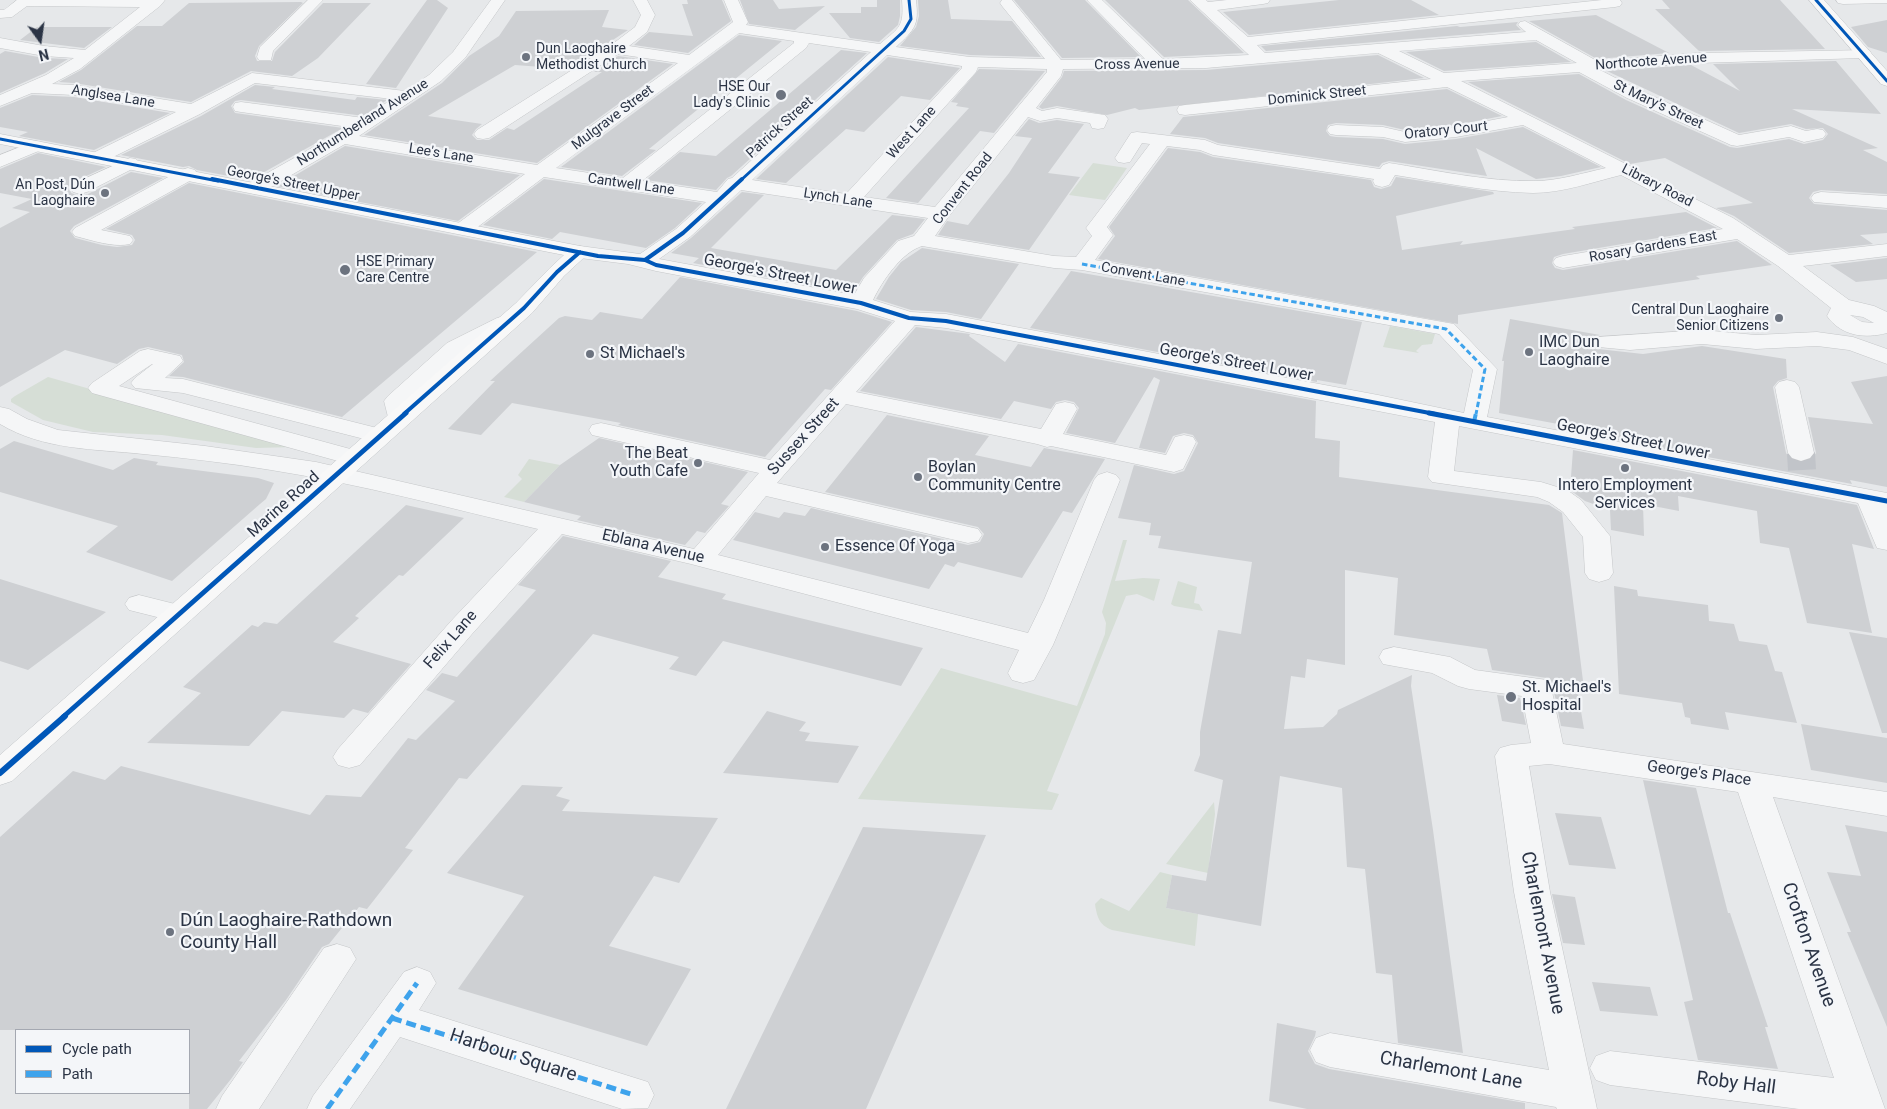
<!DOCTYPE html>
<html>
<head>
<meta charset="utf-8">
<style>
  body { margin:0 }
  #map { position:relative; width:1887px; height:1109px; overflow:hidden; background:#e6e8ea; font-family:Roboto,sans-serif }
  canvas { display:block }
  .legend { position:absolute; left:15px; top:1029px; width:175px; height:65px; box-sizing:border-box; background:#f4f6f9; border:1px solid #a4a8b1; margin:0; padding:6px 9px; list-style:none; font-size:15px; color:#2b3445 }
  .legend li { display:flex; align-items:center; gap:10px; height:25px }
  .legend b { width:25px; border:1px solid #a4a8b1 }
  .north { position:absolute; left:15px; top:15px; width:50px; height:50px; -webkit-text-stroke:4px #f4f6f9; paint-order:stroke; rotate:166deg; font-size:14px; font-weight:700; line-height:20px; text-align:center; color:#2b3445 }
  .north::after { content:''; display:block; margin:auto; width:18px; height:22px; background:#2b3445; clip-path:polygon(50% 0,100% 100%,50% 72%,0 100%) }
</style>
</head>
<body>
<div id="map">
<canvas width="1887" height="1109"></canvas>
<ul class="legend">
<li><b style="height:6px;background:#0057b8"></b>Cycle path</li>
<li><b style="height:6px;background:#3ea3ec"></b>Path</li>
</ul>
<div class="north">N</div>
</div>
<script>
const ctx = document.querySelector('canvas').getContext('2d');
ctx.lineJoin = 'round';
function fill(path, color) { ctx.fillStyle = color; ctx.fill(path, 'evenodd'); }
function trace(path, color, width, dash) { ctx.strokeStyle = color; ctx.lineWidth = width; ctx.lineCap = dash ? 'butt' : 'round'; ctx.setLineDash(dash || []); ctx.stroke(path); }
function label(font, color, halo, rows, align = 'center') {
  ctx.font = font + ' Roboto,sans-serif'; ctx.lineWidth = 4.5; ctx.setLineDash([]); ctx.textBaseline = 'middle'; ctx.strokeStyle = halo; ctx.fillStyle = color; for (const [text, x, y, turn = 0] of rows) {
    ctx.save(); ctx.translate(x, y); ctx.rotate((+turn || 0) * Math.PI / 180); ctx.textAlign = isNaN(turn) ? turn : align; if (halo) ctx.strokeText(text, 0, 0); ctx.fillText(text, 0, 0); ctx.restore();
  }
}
fill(new Path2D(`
  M1093,163L1127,168L1105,200L1069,195Z
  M1390,326L1435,334L1432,344L1422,345L1416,351L1419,353L1383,347Z
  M48,377L294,447L256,448L162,435L93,432L43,420L11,402V399L15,396Z
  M529,459L560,465L524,502L504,497L522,479L518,475Z
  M1123,540H1127L1115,581L1143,578L1160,579L1154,601L1137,594L1126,596L1047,791L1059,794L1052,810L858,799L941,668L1077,706L1105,634L1106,623L1102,612Z
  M1178,581L1197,587L1194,603L1199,604L1203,611L1174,606L1171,604Z
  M1214,802L1215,814L1208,873L1166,864Z
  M1160,872L1172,875L1166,908L1198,914L1195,946L1112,930C1099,925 1097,917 1095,904L1101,898L1129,911Z`), '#d6ded6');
fill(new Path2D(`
  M427,0H437L448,8L396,88L366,84Z
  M687,0H722L731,21L688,53L634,45L649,32L693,36L682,4H688Z
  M740,0H773L779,9L825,6L795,30L749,24Z
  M877,0H900V16L898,25L879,42L850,38L829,13H861V7H877Z
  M918,0H948L951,19L1012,21L1041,57L970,55L900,46L916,27L919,16Z
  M1014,0H1085L1141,57L1062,58Z
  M1105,0H1188L1244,53L1164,57Z
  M1339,0H1411L1439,15L1249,35L1223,12Z
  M1662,0H1780L1825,49L1699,51L1655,9H1670Z
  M301,2L303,3L259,46L255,56L257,61H272L275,52L323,3H371L318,58L292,76L251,71L191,102L74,83L59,82L81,70L137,26H162L189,3Z
  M609,10L602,27L628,30L569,69L515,65L428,116L482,124L476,129L472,135L477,140H489L507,128L514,130L602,72H594L618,56L673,64L537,163L364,135L442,83L469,56L499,36L516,11Z
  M1596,15L1669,53L1597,59L1529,21Z
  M1887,20V53L1868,47L1851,27Z
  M1518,22L1516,25L1521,30L1266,51L1261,46L1457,26L1460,27Z
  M37,27H112L84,48L20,40Z
  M739,35L782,41L649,149L656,150L622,176L561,167Z
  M1536,42L1571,62L1444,71L1406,52Z
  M841,50L867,53L731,176L727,178L716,190L646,180L680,152L716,156Z
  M5,51L44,58L68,59L45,73L0,93V54Z
  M1378,55L1424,78L1139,110L1135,108L1107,115L1057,106L1042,109L1039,107L1062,77L1064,71L1206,70Z
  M888,57L960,68L930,100L901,96L864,132L846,129L786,183L756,179Z
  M1836,61L1881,114L1792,109L1878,148L1863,150L1887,162V194L1821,190L1813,192L1809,198L1814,204L1887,210V233L1860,235L1873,244L1789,253L1734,216L1716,208L1753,203L1665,158L1630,164L1468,82L1579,74L1626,100L1730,147L1737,148L1789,139L1804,144L1823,140L1828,134L1823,128L1806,129L1791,124L1739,133L1607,71L1691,65L1740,91L1713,64Z
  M979,69L1045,71L994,133L980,131L918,203L886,198L969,108L956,106L958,103L951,102Z
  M255,85L275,87L272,89L355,100L357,97L387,100L364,116L241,100L235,101L231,106L235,113L343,128L250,180L197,170L189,166L183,167L121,155L201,116Z
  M1447,89L1502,116L1456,125L1405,130L1383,125L1336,123L1328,125L1326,131L1330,136L1336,137L1383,139L1405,144L1456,139L1523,127L1601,167L1561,176L1536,179L1476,148L1487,176L1389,161L1382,163L1379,167L1218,143L1205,138L1170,134L1183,117Z
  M32,95L74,97L170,113L94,150L19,136L28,132L0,127V108Z
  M1029,119L1039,123L1057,120L1084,124L1048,173L1080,177L1029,250L938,235L947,221L968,225L1009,173L1032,138L1015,136Z
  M345,146L520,175L458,221L277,186Z
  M1168,148L1200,152L1213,157L1371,180L1374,187L1381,189L1391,186L1396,177L1493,192L1494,194L1396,216L1402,250L1463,241L1460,245L1575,229L1572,227L1686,212L1717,228L1563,254L1554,257L1552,263L1555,268L1563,270L1737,241L1772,265L1696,276L1700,279L1458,315V324L1098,259L1115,236L1109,227Z
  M38,153L106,167L71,183L69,187L71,193L79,196L88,194L131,172L163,178L74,226L70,231L75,238L102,245L117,247L132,245L135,240L132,235L106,229L189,183L537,252L342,417L183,377L169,376L184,362L182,355L148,347L139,349L117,364L65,350L0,387V228L30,212L12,208L32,199L0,193V169Z
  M544,179L702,203L675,228L646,248L560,232L552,239L483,225Z
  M742,192L764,195L711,248L836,270L892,215L925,219L913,234L897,240L863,277L853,293L693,263L699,258L671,253L691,238Z
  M922,248L1019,264L981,319L946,312L911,310L876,299L889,277L901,262Z
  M1887,258V279L1856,282L1830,265Z
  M1071,271L1362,322L1346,385L1317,380V382L1030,328Z
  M680,277L857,311L892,322L831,390L825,389L765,457L618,425L621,423L512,403L481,435L448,429L495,381H490L559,318L565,316L592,320L600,312L642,319Z
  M1510,319L1600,335L1596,336L1593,341L1598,349L1643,354L1702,346L1786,359L1787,378L1778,381L1773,387L1786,453L1791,460L1800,463L1811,460L1816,453L1808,417L1873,424L1851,382L1887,376V487L1850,480L1852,484L1574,432V427L1499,413L1504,361H1502Z
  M916,327L970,334L969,336L1005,362L1018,344L1316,401L1315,438L1340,441L1339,477L1549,505L1562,513L1584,689L1577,688L1584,729L1561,726L1553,687L1547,678L1492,670L1487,649L1394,635L1398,578L1345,570V665L1307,659L1305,678L1291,676L1284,729L1323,727L1337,714L1338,710L1412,675L1411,686L1433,830L1463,1053L1398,1043L1392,975L1376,973L1365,869L1347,867L1342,788L1280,776L1261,926L1166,908L1172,875L1206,881L1223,780L1194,771L1200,755V732L1218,630L1241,634L1252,562L1158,548L1161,536L1149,535L1151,523L1118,518L1134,465L1174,474L1184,471L1198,443L1193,435L1184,433L1173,436L1165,453L1139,448L1160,380L1154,377L1115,443L1066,433L1079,408L1074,402L1065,400L1056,402L1051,409L1014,401L1001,419L860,391Z
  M887,415L989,436L975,455L1031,467L1044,448L1105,459L1072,513L1063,511L1022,578L958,562L954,567L945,564L929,589L733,540L755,512L779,518L784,512L805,516L811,508L968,545L980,542L984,534L978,527L825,492Z
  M599,438L748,472L721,504L729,506L705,533L697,531L685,545L577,520L581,516L524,502L560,465Z
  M14,441L113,470L134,458L158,462L156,465L258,478L274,483L266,499L260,504L172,581L86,552L118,526L0,492V449Z
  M1573,450L1857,505L1874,549L1852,544L1872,633L1807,623L1789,548L1760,543L1757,511L1678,496L1679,511L1643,504L1644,536L1611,530L1610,510L1585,501L1570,490Z
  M406,505L464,518L403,576L399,575L355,616L359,618L333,642L411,664L368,713L353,709L344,718L282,711L249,746L147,743L201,693L183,687L252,625L258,627L264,622L277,624Z
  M563,536L671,561L658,577L726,594L722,599L923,648L901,686L723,641L696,676L669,669L679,657L593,634L467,779L459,778L405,848L413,850L367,909L359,907L329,944L322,947L286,1000L239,1061L243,1062L231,1079L207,1109H189V1030H0V837L73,771L105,780L121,766L310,815L326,795L361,797L408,738L416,740L455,701L426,690L442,673L457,677L536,590L518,585Z
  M0,579L106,612L28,670L0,661Z
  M1614,586L1637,590L1638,596L1708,605L1709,621L1734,624L1739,641L1767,645L1775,671L1782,672L1797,723L1725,712L1729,730L1691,724L1690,718L1685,717L1682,703L1619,694Z
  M1849,632L1887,638V733H1882Z
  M1497,695L1520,698L1526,725L1502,721Z
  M767,711L806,722L799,731L810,733L805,741L859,746L838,783L723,773Z
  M1801,724L1887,738V783L1811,770Z
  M1643,780L1696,788L1728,913H1730L1768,1027H1765L1778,1069L1698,1060L1684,1002L1693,1000Z
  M522,785L563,787L556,796L570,800L562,811L718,818L679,883L654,876L609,946L691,969L647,1046L458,989L524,896L447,873Z
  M1555,813L1601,817L1616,869L1569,865Z
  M1845,825L1887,832V1027L1847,932H1851L1827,872L1861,876Z
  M863,827L986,835L866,1109H726Z
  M1552,894L1575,897L1585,945L1563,943Z
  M1592,982L1650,987L1658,1016L1600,1011Z
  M1277,1023L1316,1031L1315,1036L1308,1051L1315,1064L1329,1069L1525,1103V1109H1307L1269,1101Z`), '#ced0d3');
trace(new Path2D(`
  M1801,453L1802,470`), '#c1c4c9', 28, [28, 14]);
const minor = new Path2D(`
  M17,0H165L160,6L80,69L52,84L74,85L191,104L252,73L405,91L429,75L453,52L491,0H505L465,58L441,81L359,136L537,165L678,63L618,54L489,138L483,139L477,138L474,134L477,130L610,46L635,27L641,15L633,0H647L655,15L647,32L629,46L689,55L733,22L724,0H738L748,22L746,25L880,44C900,27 904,27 902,0H916C919,26 915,29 896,47L970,57L1045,59L1002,6L1000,3L1002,0H1012L1061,60L1145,59L1087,0H1102L1163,59L1249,55L1190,0H1206L1208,2L1227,0H1270L1268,3L1263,4L1217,10L1248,37L1602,0H1620L1622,3L1620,6L1615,7L1257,45L1265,53L1526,32L1518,25L1520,22L1525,21L1597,61L1698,53L1869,50L1871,53L1869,56L1863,58L1698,63L1600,70L1639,90L1739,135L1791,126L1806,131L1817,129L1823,130L1826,134L1823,138L1804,142L1789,137L1737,146L1731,145L1627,98L1579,72L1461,81L1733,218L1789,255L1887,244V256L1803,266L1849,300L1874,306L1887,312V333C1865,339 1841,336 1827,316L1831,308L1778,266L1737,239L1563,268L1556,266L1553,262L1556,258L1563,256L1723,229L1621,175C1593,182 1562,193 1533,193C1487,192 1440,182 1395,175L1389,185L1382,187L1375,185L1373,181L1374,179L1213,155L1200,150L1167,146L1107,227L1113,235L1095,260L1454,324L1497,369L1487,417L1887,493V550L1877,548L1858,503L1459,426L1454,471L1541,482L1567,490L1581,500L1610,536L1613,573L1609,579L1599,582L1589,579L1585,573L1583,537L1563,512L1549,502L1537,497L1432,482L1428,477L1435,422L946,328L915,325L856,392L1041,429L1056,404L1065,402L1074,404L1077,409L1063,434L1166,455L1175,437L1184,435L1193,437L1196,442L1183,469L1174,472L1051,446L1047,447L1037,444L846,404L777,483L978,529L982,535L978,541L968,543L766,496L718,555L1028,633L1044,600L1094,480L1098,475L1107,472L1116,475L1120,480L1072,600L1053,645L1034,680L1023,683L1012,680L1008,673L1019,650L691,564L562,534L472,634L360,765L349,768L338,765L333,757L338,749L452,620L538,529C449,508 361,484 271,470C229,463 186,458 143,454C95,449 43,450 0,424V407L9,409L27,419L58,430L205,446L316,462L694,549L759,473L592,435L589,430L592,425L601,423L770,460L895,321L857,309L656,271L628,264L580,258L573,256L570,252L573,248L580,246L640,254L676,229L706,202L544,177L471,232L464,234L457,232L454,228L457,224L525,174L345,144L262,192L255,194L248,192L246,188L248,184L349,127L241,112L235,111L233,107L235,103L241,102L364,118L392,99L255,83L200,114L105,161L99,162L93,161L90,157L93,153L176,112L74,95L32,93L0,106V95L46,75L74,58L44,56L0,48V38L44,46L85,50L140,7L27,6L12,17L0,18V10H4ZM739,33L794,41V43L623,178L556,168ZM1536,40L1577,63L1444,73L1399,51ZM809,43L871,52L732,178L728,179L717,192L642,181L806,48ZM1378,53L1431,79L1185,105L1179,106L1177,110L1179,114L1185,115L1447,87L1508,117L1456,127L1405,132L1383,127L1336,125L1330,126L1327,130L1330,134L1336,135L1383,137L1405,142L1456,137L1523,125L1606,168C1583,173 1558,181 1534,181C1488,182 1435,170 1389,163L1383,165L1380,169L1218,145L1205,140L1137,132L1131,133L1115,158L1118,162L1124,163L1130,162L1142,143L1150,144L1086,228L1092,236L1076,257L1054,256L935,236L949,216L1028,117L1040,121L1057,118L1090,123L1092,128L1098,129L1104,128L1108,119L1105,115L1057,108L1042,111L1036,108L1061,76L1063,69L1206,68ZM887,55L962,66V68L846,194L752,180ZM978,67L1047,69V72L935,207L864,197L976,72ZM741,190L928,218L914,236L898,241L864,278L854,295L659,259L690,237ZM922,246L1054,268L1082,270L1439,334L1473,370L1464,413L1378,395L946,314L911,312L873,300C882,281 902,252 922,246ZM1850,315L1863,317L1874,323L1862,322Z
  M308,0H323L273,51L271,60H259L257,57L260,47Z
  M1836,0H1887V3L1843,4L1838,3Z
  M35,141L41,142L44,146L41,150L0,167V155Z
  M130,158L136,159L139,163L136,167L87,192L80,194L73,192L71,188L73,184Z
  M188,168L195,170L197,174L195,178L101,230L130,236L133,240L130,244C114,248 91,240 75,236L72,232L75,228L181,170Z
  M1821,192L1887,196V208L1814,202L1811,198L1814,194Z
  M505,316L513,318L516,323L513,328L463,353L408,403L412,417L409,422L400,424L391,422L388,417L384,401L388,396L447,343L497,318Z
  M1702,330L1756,335L1817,332L1853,337L1887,349V364L1849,350L1817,346L1756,349L1702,344L1630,350L1598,347L1595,342L1598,337Z
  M148,349L180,356L183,361L165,378L183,379L389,431L392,436L389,441L380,443L183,393L135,388L131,383L135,378L153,364H152L119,386L365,453L369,458L365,463L356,466L92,393L88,388L92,383L140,351Z
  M1787,380L1795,382L1799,387L1814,453L1810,458L1801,461L1792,458L1788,453L1775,387L1779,382Z
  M139,595L191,608L195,614L191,620L181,623L129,610L125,604L129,598Z
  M1394,647L1450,657L1475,670L1547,680L1551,687L1563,744L1887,792V816L1773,797L1885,1109H1799L1610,1085L1596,1080L1590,1068L1596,1056L1610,1051L1834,1078L1738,792L1549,764L1529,766L1550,892L1597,1109H1557L1556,1107L1330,1067L1316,1062L1310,1050L1316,1038L1330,1033L1549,1070L1514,892L1495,756L1500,748L1511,745L1531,743L1522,696L1469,689L1458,686L1432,673L1383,664L1379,657L1383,650Z
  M337,944L350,948L356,959L259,1109H216L222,1096L324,948Z
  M417,967L430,972L436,983L419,1010L648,1082L654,1095L648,1108L622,1109L400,1037L350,1109H307L313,1096L404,972Z`);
const major = new Path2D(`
  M1809,0H1824L1887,71V86L1881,84Z
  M0,134L580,246L587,248L590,252L564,276L532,313L12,781L0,785V755L516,303L550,268L564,255L0,144Z`);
trace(minor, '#c4c6c8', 1);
trace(major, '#c2c5c8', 1);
fill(minor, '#f5f6f7');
fill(major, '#f8f8f8');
trace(new Path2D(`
  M1082,264L1446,329L1485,369L1476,414`), '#3ea3ec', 3, [5.5, 3]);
trace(new Path2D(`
  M1474,422L1476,413`), '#3ea3ec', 4, [8, 4]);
trace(new Path2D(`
  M392,1018L634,1095
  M327,1109L417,983`), '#3ea3ec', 5, [10, 5]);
trace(new Path2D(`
  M1816,0L1887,81
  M0,139L218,181
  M740,181L904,31L911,19L909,0`), '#0057b8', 3);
trace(new Path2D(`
  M212,179L598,256L645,260L656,265L861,303L909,318L946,321L1435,414
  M645,260L683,233L742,179
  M404,414L524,308L557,272L580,252`), '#0057b8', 4);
trace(new Path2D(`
  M1429,413L1887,501
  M63,717L406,413`), '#0057b8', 5);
trace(new Path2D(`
  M0,773L65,716`), '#0057b8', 6);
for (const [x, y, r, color] of [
  [526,57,5,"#6c737f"],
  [781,95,6,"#6c737f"],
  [105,193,5,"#6c737f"],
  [345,270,6,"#6c737f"],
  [1779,318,5,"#6c737f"],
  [1529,352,5,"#6c737f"],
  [590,354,5,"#6c737f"],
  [698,463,5,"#6c737f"],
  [1625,468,5,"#6c737f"],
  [918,477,5,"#6c737f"],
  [825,547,5,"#6c737f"],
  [1511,697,6,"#6c737f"],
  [170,932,5,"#6c737f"]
]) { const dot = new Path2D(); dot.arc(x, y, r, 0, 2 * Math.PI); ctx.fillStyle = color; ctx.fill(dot); trace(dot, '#f4f6f9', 2); }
label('14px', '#2b3445', '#f4f6f9', [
  ["Dun Laoghaire",536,49,"left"],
  ["Methodist Church",536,65,"left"],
  ["HSE Our",770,87],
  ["Lady's Clinic",770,103],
  ["An Post, Dún",95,185],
  ["Laoghaire",95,201],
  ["HSE Primary",356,262,"left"],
  ["Care Centre",356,278,"left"],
  ["Central Dun Laoghaire",1769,310],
  ["Senior Citizens",1769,326]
], 'right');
label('14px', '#2b3445', '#f4f6f9', [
  ["Northcote Avenue",1651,62,-4],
  ["Cross Avenue",1137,65,-1],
  ["Dominick Street",1317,96,-6],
  ["Anglsea Lane",113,97,9],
  ["St Mary's Street",1658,105,25],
  ["Mulgrave Street",613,118,-37],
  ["Northumberland Avenue",363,123,-32],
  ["Patrick Street",780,128,-42],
  ["Oratory Court",1446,131,-6],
  ["West Lane",912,133,-48],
  ["Lee's Lane",441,154,9],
  ["George's Street Upper",293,184,11],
  ["Cantwell Lane",631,185,8],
  ["Library Road",1657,186,27],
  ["Convent Road",963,189,-52],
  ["Lynch Lane",838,199,9],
  ["Rosary Gardens East",1653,247,-10],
  ["Convent Lane",1143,275,10]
]);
label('16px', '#2b3445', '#f4f6f9', [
  ["George's Street Lower",780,275,11],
  ["George's Street Lower",1236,363,10],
  ["Sussex Street",804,437,-48],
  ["George's Street Lower",1633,440,11],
  ["Marine Road",284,505,-42],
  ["Eblana Avenue",653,547,13],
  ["Felix Lane",451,640,-49],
  ["George's Place",1699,774,8]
]);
label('16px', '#2b3445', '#f4f6f9', [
  ["IMC Dun",1539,343],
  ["Laoghaire",1539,361],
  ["St Michael's",600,354],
  ["The Beat",688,454,"right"],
  ["Youth Cafe",688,472,"right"],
  ["Boylan",928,468],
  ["Community Centre",928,486],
  ["Intero Employment",1625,486,"center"],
  ["Services",1625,504,"center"],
  ["Essence Of Yoga",835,547],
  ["St. Michael's",1522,688],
  ["Hospital",1522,706]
], 'left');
label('19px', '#2b3445', '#f4f6f9', [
  ["Dún Laoghaire-Rathdown",180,921],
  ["County Hall",180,943]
], 'left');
label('19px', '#2b3445', '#f4f6f9', [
  ["Charlemont Avenue",1542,933,79],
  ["Crofton Avenue",1808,945,71],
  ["Harbour Square",513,1056,18],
  ["Charlemont Lane",1451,1071,10],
  ["Roby Hall",1736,1084,7]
]);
</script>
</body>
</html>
